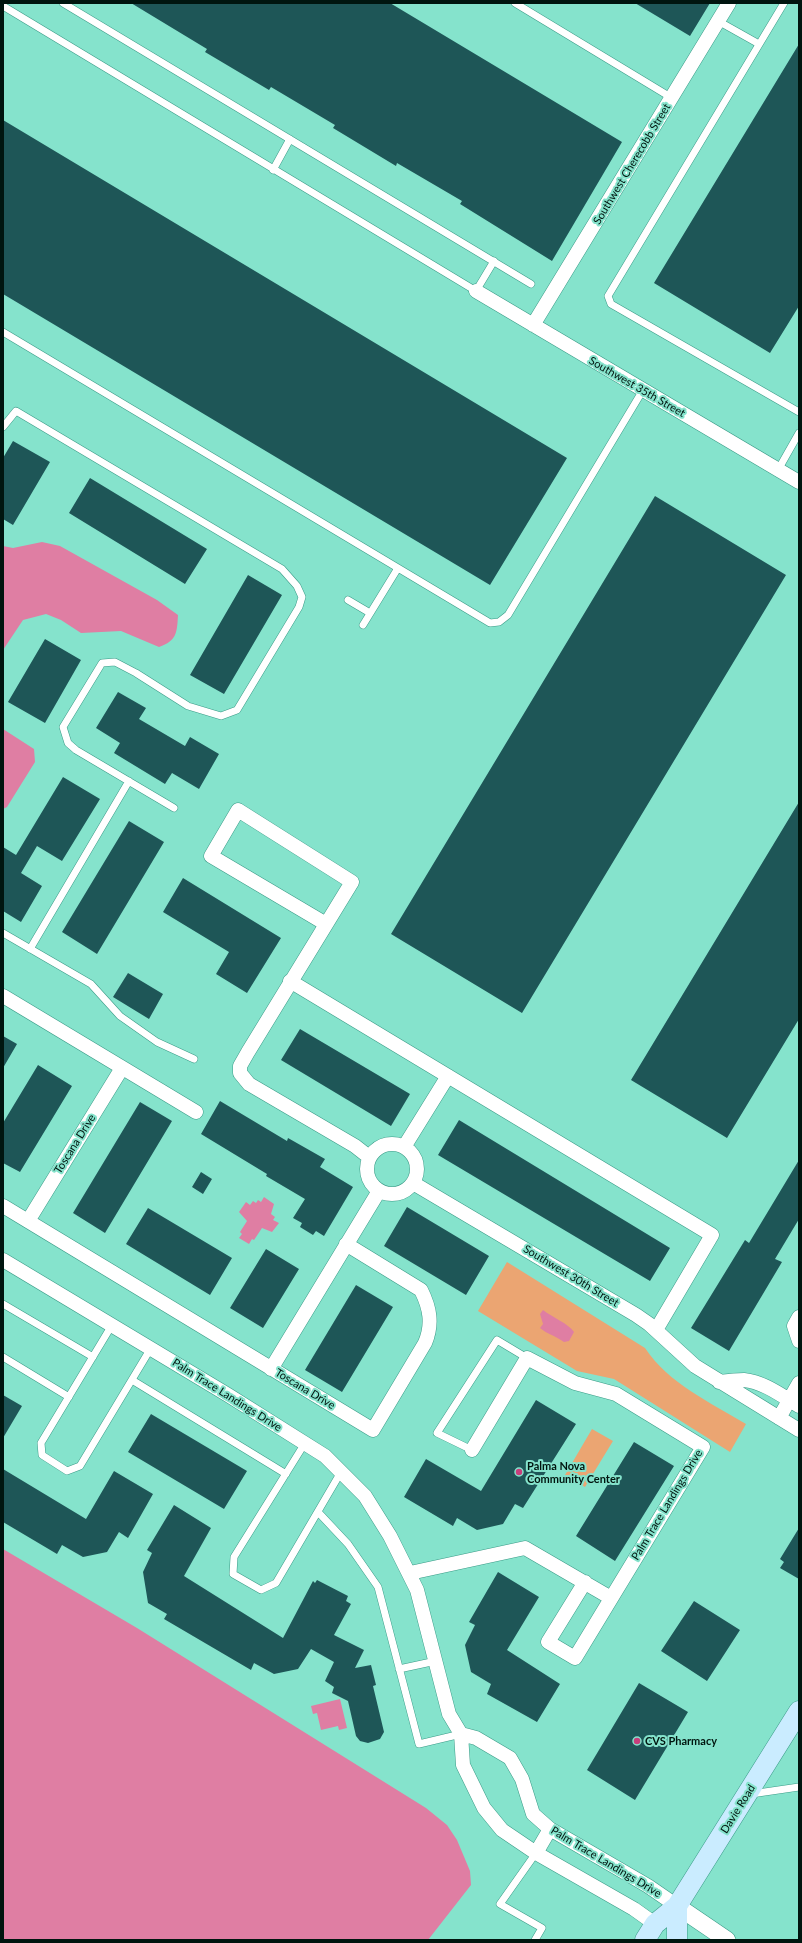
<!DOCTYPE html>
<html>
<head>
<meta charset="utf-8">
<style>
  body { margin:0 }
  #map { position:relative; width:802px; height:1943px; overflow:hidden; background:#85e3cc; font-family:Lato,sans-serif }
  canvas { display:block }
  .frame { position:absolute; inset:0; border:4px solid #00150f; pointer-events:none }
</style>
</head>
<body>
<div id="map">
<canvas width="802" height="1943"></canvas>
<div class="frame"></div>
</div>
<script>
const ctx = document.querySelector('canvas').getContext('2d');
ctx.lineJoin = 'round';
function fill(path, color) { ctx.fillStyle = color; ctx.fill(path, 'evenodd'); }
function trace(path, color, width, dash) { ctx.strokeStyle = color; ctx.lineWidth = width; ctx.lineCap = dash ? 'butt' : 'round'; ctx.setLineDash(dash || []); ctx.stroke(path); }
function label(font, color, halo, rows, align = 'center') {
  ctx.font = font + ' Lato,sans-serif'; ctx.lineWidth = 4; ctx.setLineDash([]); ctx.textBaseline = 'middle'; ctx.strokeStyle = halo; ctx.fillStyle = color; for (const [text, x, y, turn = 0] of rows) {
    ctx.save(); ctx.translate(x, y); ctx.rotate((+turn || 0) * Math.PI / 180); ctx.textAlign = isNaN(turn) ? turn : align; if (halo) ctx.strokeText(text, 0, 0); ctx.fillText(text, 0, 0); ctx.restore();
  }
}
fill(new Path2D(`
  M507,1262L645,1348C669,1384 710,1402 746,1424L730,1452L614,1379L577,1371L478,1311Z
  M592,1429L613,1441L585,1487L565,1475Z`), '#eba572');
fill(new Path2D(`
  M42,542L60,546L157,600L178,615C177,632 177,641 159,647L121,631L81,633L61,620L46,614L23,620L3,650V546L13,548Z
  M3,729L34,749L35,762L7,807L3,809Z
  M264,1197L274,1204L271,1214L275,1217L273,1220L279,1223L272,1232L262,1228L254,1240L252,1239L249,1244L239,1238L242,1234L240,1232L247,1221L239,1212L246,1202L250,1205L253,1201L256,1203L258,1200L261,1202Z
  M543,1310C552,1317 569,1324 574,1332L569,1341L564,1342C556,1336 547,1334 540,1328L543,1324L540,1314Z
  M3,1549L137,1628L426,1808L447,1825L457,1840L470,1871L471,1885L428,1940H3Z
  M340,1699L347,1728L339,1730L338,1726L321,1730L317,1713L313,1714L311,1706Z`), '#df7ea3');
fill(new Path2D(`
  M131,3H390L622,142L552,261L460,204L462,201L397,163L396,166L333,128L335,125L271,87L269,90L205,52L207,49Z
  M635,3H710L690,36Z
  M799,44V306L770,353L654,283Z
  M3,120L567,458L490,585L3,294Z
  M13,441L50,462L13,525L3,519V458Z
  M90,478L207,549L185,584L69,513Z
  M655,496L786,575L522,1013L391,934Z
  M248,575L282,595L224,694L190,675Z
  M45,639L81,660L45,723L8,702Z
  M118,692L146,708L139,719L185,746L190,737L219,754L199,789L172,773L165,784L114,753L120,743L96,728Z
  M63,777L100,799L62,861L37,846L21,873L42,886L21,922L3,911V847L16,855Z
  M799,802V1019L727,1138L631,1080Z
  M129,821L164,842L97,954L62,932Z
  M183,878L281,938L247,993L216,974L229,952L163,912Z
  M128,973L163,994L149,1019L113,997Z
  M300,1029L410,1094L391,1126L281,1060Z
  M3,1036L17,1044L3,1068Z
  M38,1065L72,1086L20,1172L3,1163V1123Z
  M220,1101L287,1141L288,1138L325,1159L320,1167L353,1187L324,1236L316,1231L313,1235L300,1227L302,1223L293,1218L305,1199L266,1176L267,1174L201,1134Z
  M140,1102L172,1121L105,1233L73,1213Z
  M459,1120L670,1248L650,1281L438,1155Z
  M799,1160V1219L775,1259L782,1262L729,1351L691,1328L745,1240L749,1243Z
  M201,1172L212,1179L203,1194L192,1187Z
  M407,1207L489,1256L466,1295L384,1246Z
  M148,1208L232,1258L210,1295L126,1244Z
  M266,1249L299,1269L263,1328L230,1308Z
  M356,1285L393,1307L342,1392L305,1370Z
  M3,1395L22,1406L3,1438Z
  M536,1400L576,1424L523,1508L515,1504L503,1524L477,1530L457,1518L453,1526L404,1497L426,1459L481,1491Z
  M151,1414L247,1471L224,1509L128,1452Z
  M634,1442L674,1466L615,1561L576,1536Z
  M3,1469L86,1519L114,1471L153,1494L128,1538L119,1532L107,1552L83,1557L62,1545L57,1554L3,1522Z
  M174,1505L211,1528L184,1576L283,1638L313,1581L315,1583L317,1580L348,1596L346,1601L351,1604L334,1635L364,1650L355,1668L371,1665L376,1685L373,1686L384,1732L380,1739L368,1743L360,1741L356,1736L348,1701L332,1693L334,1687L325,1681L334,1662L311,1649L298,1669L274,1674L254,1663L251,1670L164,1619L167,1614L148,1603L143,1572L152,1553L147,1550Z
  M799,1528V1579L780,1568L784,1562L780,1559Z
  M498,1572L539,1597L507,1650L560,1684L537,1722L487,1694L491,1684L471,1672L465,1645L475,1625L469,1622Z
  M694,1601L740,1630L707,1681L661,1651Z
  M639,1683L688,1712L635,1800L587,1770Z`), '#1e5657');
const service = new Path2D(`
  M63,3L531,284
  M515,3L672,98
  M784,3L608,296L611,304L799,412
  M3,6L476,291L494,261
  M718,21L759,44
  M273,170L290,139
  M3,332L490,623L499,622L508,615L643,390
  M3,427L16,411L282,569L297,586L302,597L299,607L237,710L221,716L188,706L136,673L115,662L102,663L63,727L68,743L76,750L174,808
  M778,470L799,433
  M348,600L370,613
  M363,625L398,568
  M3,933L91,984L120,1016L157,1042L194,1059
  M30,949L129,781
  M3,1304L93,1357
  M112,1325L41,1443L42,1455L67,1471L80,1466L151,1348
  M3,1357L69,1397
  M132,1380L286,1474
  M305,1443L234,1557L233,1574L261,1590L276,1583L341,1472
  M472,1450L437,1433L497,1340L527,1358
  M318,1512L348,1544L378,1587L419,1744L461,1734
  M399,1669L436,1661
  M751,1794L799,1787
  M535,1940L542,1928L500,1904L536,1853`);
const minor = new Path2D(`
  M476,291L799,482
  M533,325L729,3
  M326,924L211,856L238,810L352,882L248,1052L240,1066V1073L249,1084L355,1146L369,1157
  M290,981L712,1235L656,1330
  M3,996L196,1112
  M367 1169a25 25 0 1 1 50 0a25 25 0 1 1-50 0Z
  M404,1147L448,1076
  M413,1183L636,1315L649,1324L695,1366L799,1430
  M3,1206L373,1430L425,1343C433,1324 430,1308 421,1290L346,1244
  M28,1221L122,1068
  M3,1260L228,1395L325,1456L365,1496L390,1536L417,1590L449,1714L461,1734L463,1765L484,1808L502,1830L536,1853L634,1909L655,1924
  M799,1317L794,1326L799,1341
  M271,1369L379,1191
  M719,1382C727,1381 736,1380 744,1380C764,1382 782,1396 799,1406
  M779,1418L799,1383
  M472,1450L527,1358L575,1383L616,1394L703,1447L575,1658L548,1642L585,1582
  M410,1573L525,1548L611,1598
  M461,1734L476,1738L510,1758L522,1779L533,1814L550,1829L648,1886L677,1906
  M536,1853L550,1829`);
const tertiary = new Path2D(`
  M677,1906L727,1940`);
const secondary = new Path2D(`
  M645,1940L655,1924L677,1906L799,1711
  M677,1940V1906`);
trace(service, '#3a9b87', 8);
trace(minor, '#3a9b87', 15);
trace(tertiary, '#3a9b87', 18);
trace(secondary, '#3a9b87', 21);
trace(service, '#fff', 7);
trace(minor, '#fff', 14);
trace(tertiary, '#fff', 17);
trace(secondary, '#caecff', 20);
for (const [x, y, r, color] of [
  [519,1472,4,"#c63f7c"],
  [637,1741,4,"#c63f7c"]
]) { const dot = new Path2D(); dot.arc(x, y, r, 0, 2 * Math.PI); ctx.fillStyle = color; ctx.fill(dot); trace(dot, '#85e3cc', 1.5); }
label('11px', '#00150f', '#85e3cc', [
  ["Southwest Cherecobb Street",632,164,-59],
  ["Southwest 35th Street",637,387,30],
  ["Toscana Drive",75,1144,-58],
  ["Southwest 30th Street",571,1276,31],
  ["Toscana Drive",305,1389,31],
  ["Palm Trace Landings Drive",227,1395,32],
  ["Palm Trace Landings Drive",667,1505,-59],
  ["Davie Road",738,1809,-58],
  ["Palm Trace Landings Drive",606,1862,31]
]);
label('bold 11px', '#00150f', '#85e3cc', [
  ["Palma Nova",527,1466],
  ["Community Center",527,1479],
  ["CVS Pharmacy",645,1741]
], 'left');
</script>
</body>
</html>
